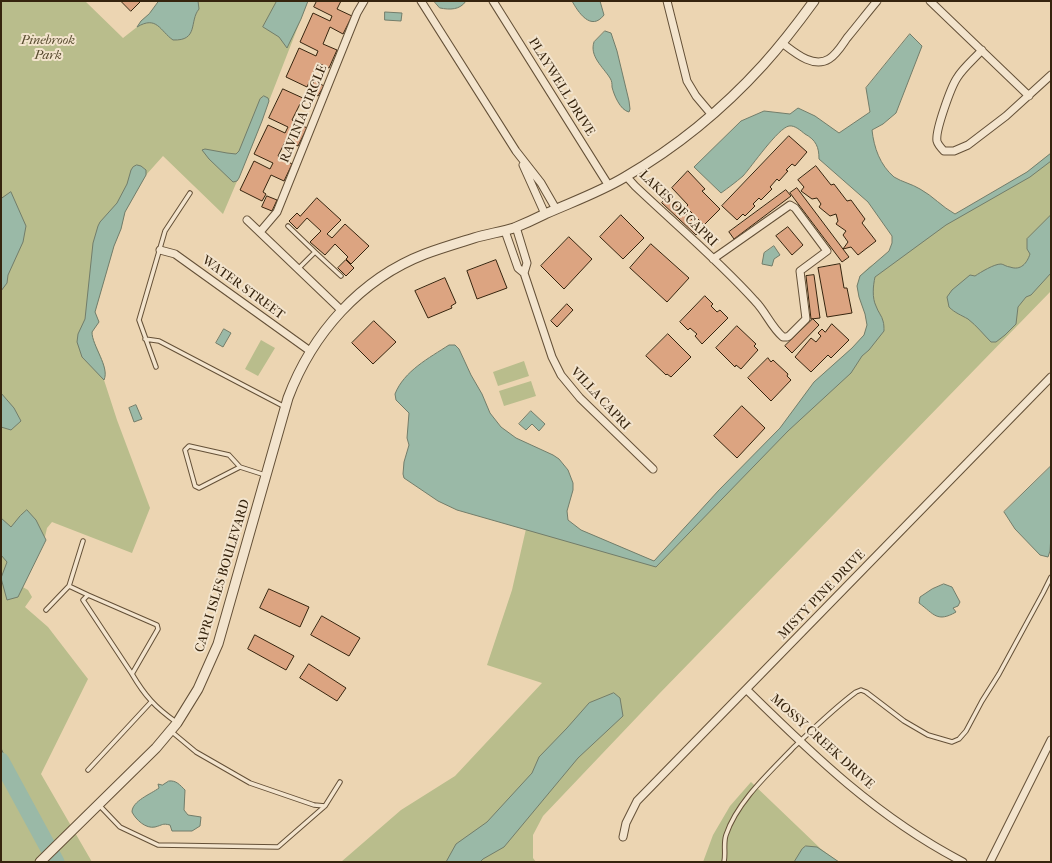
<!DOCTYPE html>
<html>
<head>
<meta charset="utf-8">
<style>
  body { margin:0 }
  #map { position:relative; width:1052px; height:863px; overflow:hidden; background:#ecd5b2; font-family:"IM FELL French Canon",serif }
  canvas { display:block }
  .frame { position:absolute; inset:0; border:2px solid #36240e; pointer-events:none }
</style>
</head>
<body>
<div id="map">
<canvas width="1052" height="863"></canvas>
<div class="frame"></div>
</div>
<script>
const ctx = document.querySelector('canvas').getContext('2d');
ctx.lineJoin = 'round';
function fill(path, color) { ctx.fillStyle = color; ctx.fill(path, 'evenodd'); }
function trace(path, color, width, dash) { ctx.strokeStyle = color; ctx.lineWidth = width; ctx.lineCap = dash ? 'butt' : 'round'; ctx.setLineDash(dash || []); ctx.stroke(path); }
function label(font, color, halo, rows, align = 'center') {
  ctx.font = font + ' "IM FELL French Canon",serif'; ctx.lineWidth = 4; ctx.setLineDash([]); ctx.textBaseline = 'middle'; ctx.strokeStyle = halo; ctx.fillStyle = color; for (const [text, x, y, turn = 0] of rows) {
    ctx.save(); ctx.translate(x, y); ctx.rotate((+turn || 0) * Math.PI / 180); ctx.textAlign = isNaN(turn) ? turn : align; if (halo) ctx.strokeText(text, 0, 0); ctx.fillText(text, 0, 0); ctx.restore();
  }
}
fill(new Path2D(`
  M1,1H85L123,38L137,27L141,21L149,14L159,1H308L269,101L255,139L223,214L163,156L146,175L125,212L121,229L114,246L95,312L99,322L93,329L92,334C94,346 110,368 104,380L117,420L150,508L132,553L52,522L47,528L44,541L21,586L28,590L32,597L25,607L48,627L88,679L41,774L92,862H1Z
  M1051,153V291L658,695L543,816L533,835V858L536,862H341L401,810L455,776L542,683L487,665L512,590L526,529L581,530L654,561L719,490L780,428L814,382L852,348L864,335L867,325L865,314L859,297L857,286L860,276L869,267L1027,172Z
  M261,340L275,348L258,376L245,369Z
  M524,361L529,376L498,386L493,372Z
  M531,381L536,396L504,406L499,391Z
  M751,782L821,849L839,862H703L713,835L730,806Z`), '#b9bd8c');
const water = new Path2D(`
  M159,1H198L199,9C189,21 199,41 173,40C160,31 157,15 137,27L141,21L149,14Z
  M277,1H308L301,19L287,48L279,37L263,27Z
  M434,1H466C460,10 450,10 440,8Z
  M572,1H600L604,15C591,32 578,12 572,1Z
  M385,12L402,13L401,21L385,20Z
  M605,31L611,33L617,51L629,101L630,109L629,112C620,110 614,95 612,87C612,84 612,81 610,78C603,67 589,56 594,42Z
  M910,34L922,46L896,113L883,124L872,130C874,148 880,165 894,177C902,182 912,184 920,189C933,196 942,207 955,214L1027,172L1051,153V161L1030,177L946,225L875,277C873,286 872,298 876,306C878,312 882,316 883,321C884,324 884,328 884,331L869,350L862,356L851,373L788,431L656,567L457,510L438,501L404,478L403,474L404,462L409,445L407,438L409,413L396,400L395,394C404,371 429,358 449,345H455L459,349L471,375L482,394L490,413L501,427L516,438L553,455L559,459L568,470L573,483V490L567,511L568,520L581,530L654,561L719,490L780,428L814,382L852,348L864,335L867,325L865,314L859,297L857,286L860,276L889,251L892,243V236L868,202L819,159C819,147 816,140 805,134C801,131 795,125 789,126C778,128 752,166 743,176C736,182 728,188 721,193L694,167L741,121L764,111L790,114L798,108L815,116L839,133L870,112L866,88Z
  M264,96L268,98L269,101L262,121L239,178L237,181L233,182L209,159L202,150L205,149L227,153L236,154L239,151L260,99Z
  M137,165L141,166L146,170V175L125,212L121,229L114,246L95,312L99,322L92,332C92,346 110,367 104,380L82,357L77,342L78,334L85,319L93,243L98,226L100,222L117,203L127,184L131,170L133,167Z
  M11,192L26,226L23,242L8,275L7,283L1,291V199Z
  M1051,215V273L1031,295L1026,297L1018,307L1016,324L1005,335L996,342H991C983,334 977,326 968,319C961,315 955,313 949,307L947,297L952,290L970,275L975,276C981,272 994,264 1001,264C1003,264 1007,267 1010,267C1021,271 1027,263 1030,254L1027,249V239Z
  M774,246L780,255L774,259L772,266L762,264L764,253Z
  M224,329L231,333L223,347L216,343Z
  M1,393L14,408L21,421L11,430L1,427Z
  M136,405L142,419L134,422L129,408Z
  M531,411L545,424L539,431L532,424L526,430L519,424Z
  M1051,466V535L1050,551L1048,557L1040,555L1015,529L1004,512Z
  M27,510L36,520L46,540L18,597L7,600L1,578L7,562L1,555V518L11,527L20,516Z
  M944,584L952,587L960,602L958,606L953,608L956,612C937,623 934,614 919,603L920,597L932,589Z
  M614,693L620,698L623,716L578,758L504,847L483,859L480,862H446L456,844L487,822L532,773L539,757L567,728L589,703Z
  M1,748L6,760L27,795L22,804L1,778Z
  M169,781C176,780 180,785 185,790L184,810L188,815L201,817L200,826L192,831H172L170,825C162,823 163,825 155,827C146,829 136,820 132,812C132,801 151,794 159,788L158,784L162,785Z
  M806,846L817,847L839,862H794L802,849Z`);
fill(water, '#9ab9a7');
trace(water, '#727d6a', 1);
trace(new Path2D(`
  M1,761L56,862`), '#9ab9a7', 17);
const building = new Path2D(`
  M121,1H141L131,11Z
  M317,1H341L337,9L352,16L343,34L330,27L323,44L337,50L329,68L318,63L307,87L286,77L299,48L316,56L318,51L300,42L313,13L330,21L332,16L314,7Z
  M315,81L324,86L318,96L309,90Z
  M283,89L305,99L302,105L300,104L292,120L307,128L298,146L286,140L278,156L292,164L284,181L271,175L263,192L266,194L262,201L240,190L254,161L270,169L273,163L254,154L268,125L285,133L288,127L269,118Z
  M789,136L807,152L795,166L792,164L786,170L788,171L779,181L777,179L770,187L772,189L761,200L759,198L753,204L755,206L745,216L743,214L737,220L722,206Z
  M816,166L831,185L834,184L847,201L851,200L865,219L862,223L876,241L858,255L851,247L843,249L848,242L843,235L846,231L836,224L838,221L836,214L830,216L819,207L821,204L817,198L812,199L801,191L804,187L798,180Z
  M688,171L705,189L702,191L720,209L704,225L686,207L688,205L672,188Z
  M797,188L849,257L842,262L790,193Z
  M786,190L791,196L734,239L729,232Z
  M267,196L277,200L272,211L262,207Z
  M667,197L702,229L696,235L662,203Z
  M317,198L341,220L327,234L332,238L345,224L369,246L351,264L346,259L348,257L335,244L325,255L310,242L321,231L307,218L297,229L289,221L297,213L300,216Z
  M621,215L644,238L623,259L600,237Z
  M788,227L803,245L792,255L776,236Z
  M569,237L592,259L564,289L541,266Z
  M651,244L689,278L667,302L630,268Z
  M346,260L354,268L346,276L338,268Z
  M496,260L507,288L477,299L467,271Z
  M840,264L844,288H847L852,313L827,317L818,268Z
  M814,275L820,318L811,319L806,276Z
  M445,278L456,303L451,306L452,308L428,318L415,291Z
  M705,296L713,304L711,306L717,312L720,310L728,318L702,344L695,336L697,334L690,328L688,330L680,322Z
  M567,304L573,310L557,327L551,321Z
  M813,319L819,325L792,353L785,346Z
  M374,321L396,342L373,364L352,343Z
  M832,324L849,340L831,358L828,355L811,372L795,357L811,338L816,342L821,336L818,333L822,329L825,332Z
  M737,326L756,344L754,346L758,350L741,369L736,365L735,367L716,348Z
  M668,334L691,357L671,377L667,374L666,375L646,356Z
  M768,358L771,362L773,360L788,374L787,376L791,380L771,401L748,378Z
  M742,406L765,428L737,458L714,436Z
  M269,589L309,607L300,627L260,608Z
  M322,616L360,638L349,656L311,635Z
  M255,635L294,656L286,670L248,649Z
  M309,664L346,688L337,701L300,678Z`);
fill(building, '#dca481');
trace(building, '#36240e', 1);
const service = new Path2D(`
  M288,226L315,252L298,269
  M315,252L341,276
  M145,339L159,341L285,407
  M156,367L139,320L165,231L190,193
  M189,446L229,455L240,467L199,488L195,486L185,450Z
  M240,467L265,475
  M69,586L88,595
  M88,595L157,625L158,629L132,674L83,600Z
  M46,610L69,586L83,541
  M132,674C145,696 155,707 176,722
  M172,732L196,752L250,783L314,805L325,806L340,782
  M88,770L151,702
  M99,805L120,827L158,845L278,847L325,806
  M724,862C726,853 723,844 726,835C737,802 769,773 792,749C813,729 833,709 856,692L861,690L866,692L904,721L928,735L952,742L959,739L966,731L982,701L999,674L1043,593L1051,577`);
const minor = new Path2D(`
  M421,1L516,151L541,183L556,209
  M493,1L609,186
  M667,1L687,81L696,96L712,115
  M930,1L1029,96
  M782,43C794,52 813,69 829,59C837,54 842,45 847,38C857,26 867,13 877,1
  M982,50C974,59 963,68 957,78C951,87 935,131 937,141C938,145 941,148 944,151H954L968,145L1006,116L1051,75
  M523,165L545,214
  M626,176L635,186C675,224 718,260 755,301C766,312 771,327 783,337H787L789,336L806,319L800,271L827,251L795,208L790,205L713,259
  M247,220L341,310
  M516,227L527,263L524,273
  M505,231L518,268L524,273L552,357L561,375L580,398L653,469
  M260,232L277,212L357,13L364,1
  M160,250L175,254L310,351
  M747,690C814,756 878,818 963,862
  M623,837L626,823L637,801L1051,377
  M990,862L1051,740`);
const tertiary = new Path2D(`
  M40,862L156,748L177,723L198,689L218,644L288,398C312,334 360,279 425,254C441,248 458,243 474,238C487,234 501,232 514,228C524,224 535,219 545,214C572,202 600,192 625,177C677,147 723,109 763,65C781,45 798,23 814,1`);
trace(service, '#645037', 5.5);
trace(minor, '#645037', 9);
trace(tertiary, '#645037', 11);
trace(service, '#f3e4cd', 3.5);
trace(minor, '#f3e4cd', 7);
trace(tertiary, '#f3e4cd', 9);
label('italic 13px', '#574a2e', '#f3e4cd', [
  ["Pinebrook",48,41],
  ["Park",48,56]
]);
label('13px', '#36240e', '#f3e4cd', [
  ["PLAYWELL DRIVE",561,87,58],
  ["RAVINIA CIRCLE",304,114,-68],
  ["LAKES OF CAPRI",678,209,44],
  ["WATER STREET",243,288,36],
  ["VILLA CAPRI",600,399,47],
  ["CAPRI ISLES BOULEVARD",223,576,-73],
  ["MISTY PINE DRIVE",822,595,-46],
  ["MOSSY CREEK DRIVE",822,742,42]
]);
</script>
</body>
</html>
